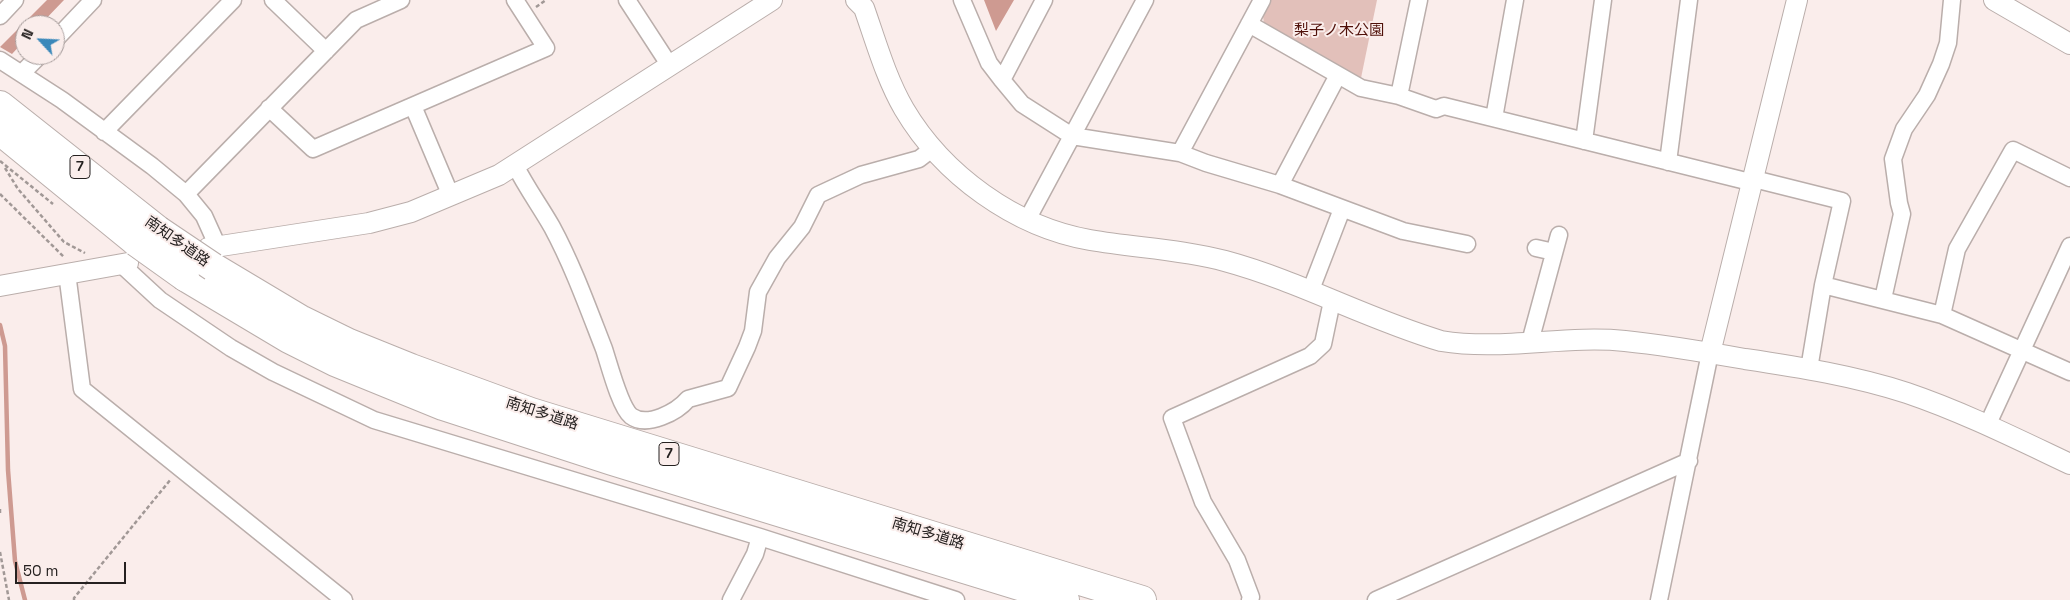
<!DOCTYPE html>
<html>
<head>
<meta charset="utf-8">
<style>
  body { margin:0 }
  #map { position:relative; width:2070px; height:600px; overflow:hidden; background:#faedeb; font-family:"Space Grotesk",sans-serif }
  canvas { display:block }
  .north { position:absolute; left:15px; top:15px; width:50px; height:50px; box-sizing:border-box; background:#faedeb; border:1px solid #a59b9a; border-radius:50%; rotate:295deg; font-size:14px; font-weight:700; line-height:20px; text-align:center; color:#252120 }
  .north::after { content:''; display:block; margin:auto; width:18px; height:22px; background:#3a88ba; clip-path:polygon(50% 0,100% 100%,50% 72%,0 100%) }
  .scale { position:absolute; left:15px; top:562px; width:111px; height:22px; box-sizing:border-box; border:2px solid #252120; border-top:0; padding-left:6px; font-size:15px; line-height:18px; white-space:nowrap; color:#252120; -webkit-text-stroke:4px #faedeb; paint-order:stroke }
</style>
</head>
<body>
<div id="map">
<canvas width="2070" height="600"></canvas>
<div class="north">N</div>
<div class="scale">50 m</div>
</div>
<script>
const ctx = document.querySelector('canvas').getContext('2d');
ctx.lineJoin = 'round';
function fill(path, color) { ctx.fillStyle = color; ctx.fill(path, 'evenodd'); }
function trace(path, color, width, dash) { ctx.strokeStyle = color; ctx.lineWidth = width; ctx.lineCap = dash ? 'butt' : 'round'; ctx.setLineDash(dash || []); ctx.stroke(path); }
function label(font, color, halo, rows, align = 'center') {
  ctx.font = font + ' "Space Grotesk","Noto Sans JP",sans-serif'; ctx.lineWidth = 4; ctx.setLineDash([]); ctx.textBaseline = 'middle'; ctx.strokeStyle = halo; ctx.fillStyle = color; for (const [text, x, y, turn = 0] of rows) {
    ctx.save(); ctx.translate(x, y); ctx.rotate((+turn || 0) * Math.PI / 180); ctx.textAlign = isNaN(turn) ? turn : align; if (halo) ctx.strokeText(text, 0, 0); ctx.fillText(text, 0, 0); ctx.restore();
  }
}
fill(new Path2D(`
  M1271,0H1377L1361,78L1264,24L1263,16Z`), '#e2c0ba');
fill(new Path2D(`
  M47,0H64L40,25H25V40L12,54L0,47Z
  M984,0H1014L996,31Z`), '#ce9a91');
trace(new Path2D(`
  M0,325L5,346L8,470L15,561L25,600`), '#ce9a91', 4.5);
const minor = new Path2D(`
  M273,0L326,51
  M627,0L670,66
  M962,0L989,63L1002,80L1022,104L1072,136L1180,153L1206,163L1280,185L1403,231L1467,244
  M0,16L15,0
  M1249,24L1361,88L1399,96L1436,109L1444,106L1746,181L1754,179L1842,201L1823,285L1809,369
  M55,40L93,0
  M0,60L62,100L152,166L186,194L204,216L218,247
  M22,73L40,55
  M1002,80L1044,0
  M1399,96L1419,0
  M413,106L451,196
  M269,108L313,149L546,48L515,0
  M1494,118L1515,0
  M104,132L233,0
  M1584,141L1603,0
  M1180,153L1262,0
  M1668,162L1689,0
  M515,165C526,187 540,206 552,227C573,266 588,308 604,349C609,364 620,407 631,416C647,428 677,412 688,399L728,388L747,347L753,331L758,292L777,258L802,227L818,195L861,175L919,159L932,149
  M1280,185L1338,75
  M186,194L356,20L401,0
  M1027,220L1145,0
  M1536,248L1554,252
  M121,264L160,300L231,348L273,372L374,420L760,537L956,600
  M67,273L82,389L344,600
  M1823,285L1942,315L2070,372
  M1310,292L1342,209
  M1883,299L1902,214L1899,203L1893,159L1904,129L1927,95L1941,64L1948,43L1952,0
  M1942,315L1957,249L2013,150L2070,178
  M1530,342L1559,235
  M1987,426L2070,246
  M731,600L755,554L760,537
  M1250,600L1251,597L1237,560L1203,502L1172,418L1310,356L1323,344L1332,301
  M1376,600L1689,461
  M1659,600L1710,353`);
const tertiary = new Path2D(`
  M856,0L864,8C876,42 886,78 904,109C943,175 1015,227 1090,240C1136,248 1180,249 1225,261C1299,281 1367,319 1441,341C1502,351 1564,335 1625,341C1665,345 1705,352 1745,359C1799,367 1855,376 1907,393C1963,412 2017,439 2070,464
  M1994,0L2070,44
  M208,248L369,223L411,212L499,175L772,0
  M0,286L128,263
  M1710,353L1797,0`);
const motorway = new Path2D(`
  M0,105L158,230
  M0,131L136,242
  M213,267L300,319L349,343L411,368L531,412L1142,600
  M185,277L289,339L335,362L443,406L612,461L1065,600`);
trace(minor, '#baaeab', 19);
trace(tertiary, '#baaeab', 22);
trace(motorway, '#baaeab', 30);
trace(new Path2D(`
  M536,7L546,0
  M0,161L53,204
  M5,168L18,189L64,242L85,253
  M0,194L64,257
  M0,509V514
  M0,552L9,600
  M74,600V598L171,479`), '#a19896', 2.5, [4, 2.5]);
trace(minor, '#fff', 16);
trace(tertiary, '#fff', 20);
trace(motorway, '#fff', 28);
const motorwayBridge = new Path2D(`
  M158,230L213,267
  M136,242L185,277`);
trace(motorwayBridge, '#baaeab', 30, []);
trace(motorwayBridge, '#fff', 28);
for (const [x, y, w] of [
  [80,167,20],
  [669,454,20]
]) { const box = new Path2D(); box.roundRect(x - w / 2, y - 11.5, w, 23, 4); ctx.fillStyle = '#faedeb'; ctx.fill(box); trace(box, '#252120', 1); }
label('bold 14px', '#252120', null, [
  ["7",80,167],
  ["7",669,454]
]);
label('15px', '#4f1009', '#faedeb', [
  ["梨子ノ木公園",1339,31]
]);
label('15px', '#252120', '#faedeb', [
  ["南知多道路",177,242,35],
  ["南知多道路",542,414,18],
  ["南知多道路",928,534,17]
]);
</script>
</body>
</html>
